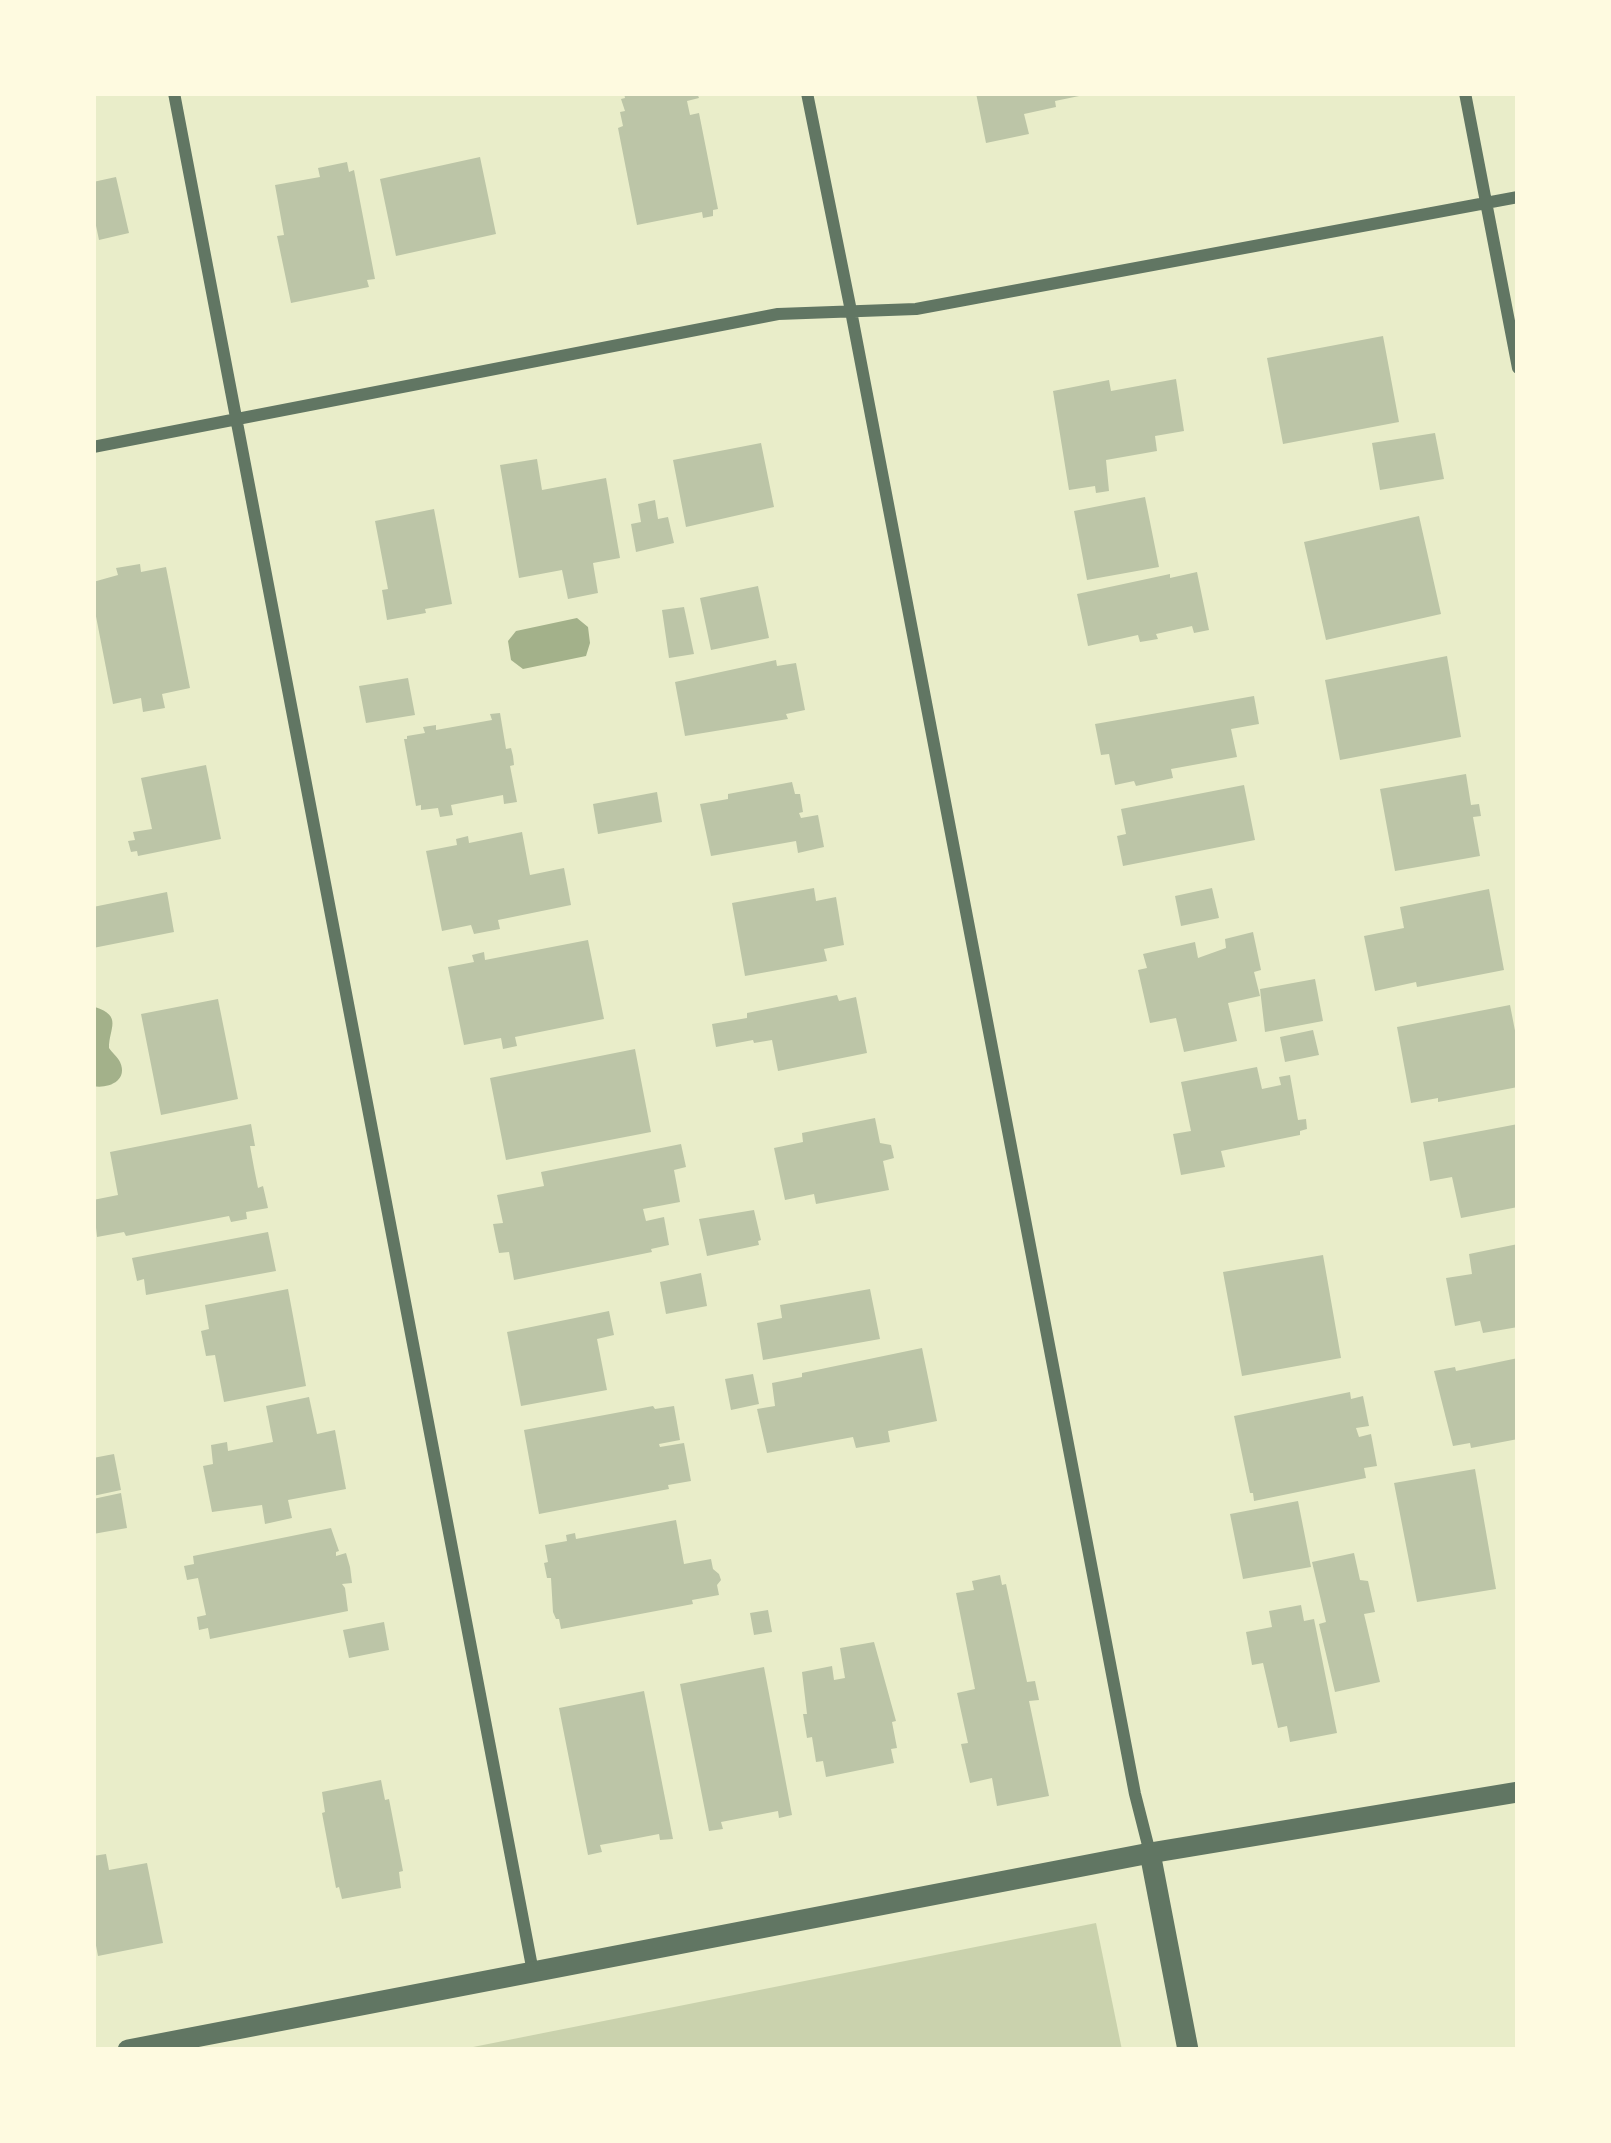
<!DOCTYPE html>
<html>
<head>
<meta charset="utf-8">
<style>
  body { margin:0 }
  #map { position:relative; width:1611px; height:2143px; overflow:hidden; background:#e9edc9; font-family:"Playfair Display",serif }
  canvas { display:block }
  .frame { position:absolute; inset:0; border:96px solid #fefae0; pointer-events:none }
</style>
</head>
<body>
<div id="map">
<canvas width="1611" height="2143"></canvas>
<div class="frame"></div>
</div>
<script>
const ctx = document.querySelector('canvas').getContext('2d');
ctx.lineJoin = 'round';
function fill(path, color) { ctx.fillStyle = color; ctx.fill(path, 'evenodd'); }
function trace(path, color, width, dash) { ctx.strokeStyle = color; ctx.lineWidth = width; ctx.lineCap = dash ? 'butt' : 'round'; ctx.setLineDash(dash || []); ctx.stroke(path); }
fill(new Path2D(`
  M1096,1923L1122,2050H458Z`), '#cad2ad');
fill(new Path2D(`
  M577,618L588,627L590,643L586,656L523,669L511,660L508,641L516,631Z
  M95,1007C123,1016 109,1028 109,1048C112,1053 118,1057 120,1062C129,1082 106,1089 93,1086V1008Z`), '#a3b18a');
fill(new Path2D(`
  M624,93H697L699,98L687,101L690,115L699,113L718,209L713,210V216L703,218L702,212L637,225L618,128L623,126L620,112L625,111L621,99L625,98Z
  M976,93H1083L1084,95L1055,101L1056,107L1024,114L1029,134L986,143Z
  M480,157L496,234L396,256L380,179Z
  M347,162L349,172L354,170L375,279L367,280L369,287L291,303L277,236L284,235L275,185L320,177L318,168Z
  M116,177L129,233L99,240L95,221L93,222V182Z
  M1383,336L1399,422L1283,444L1267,358Z
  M1176,379L1184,431L1155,436L1157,451L1106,460L1109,491L1096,493L1095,486L1069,490L1053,391L1109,380L1111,391Z
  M1435,433L1444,479L1380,490L1372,443Z
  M761,443L774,507L686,527L673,460Z
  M537,459L542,490L606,478L620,558L593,563L598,593L568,599L562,570L519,578L500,465Z
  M1145,497L1159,567L1087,580L1074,511Z
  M655,500L658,519L668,517L674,543L636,552L631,524L641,522L638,504Z
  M434,509L452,604L425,609L426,613L387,620L382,590L388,589L375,521Z
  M1419,516L1441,614L1326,640L1304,542Z
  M140,564L141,572L166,567L190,688L162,694L165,708L143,712L141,698L113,704L93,601V582L118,575L116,568Z
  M1197,572L1209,630L1194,633L1192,626L1156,634L1158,639L1140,642L1138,635L1088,646L1077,594L1170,574V578Z
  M758,586L769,638L711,650L700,598Z
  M684,607L694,654L669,658L662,610Z
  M1447,656L1461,737L1340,760L1325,680Z
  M776,660L777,666L796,663L805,710L786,714L788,719L685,736L675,682Z
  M408,678L415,715L366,723L359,686Z
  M1254,696L1259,724L1231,729L1237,757L1171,769L1173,778L1136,786L1134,781L1115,785L1109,754L1101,755L1095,724Z
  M500,713L506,749L511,748L513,756L514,765L510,766L517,802L504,804L503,795L451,805L453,815L440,817L438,808L421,810V805L416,806L404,739H407V736L425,733L423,727L436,725V730L492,720L490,714Z
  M206,765L221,839L138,856L137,851L131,852L128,841L135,840L133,832L152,829L141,778Z
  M1466,774L1471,805L1479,804L1481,816L1473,817L1480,856L1395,871L1380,789Z
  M792,782L795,794H800L803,812L799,813L801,818L818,815L824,847L798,853L796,841L711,856L700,804L728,799V794Z
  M1244,785L1255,840L1123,866L1117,836L1126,834L1121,809Z
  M657,792L662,822L598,834L593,804Z
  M522,832L530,875L564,868L571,905L498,920L500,929L474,934L471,925L442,931L426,851L457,845L456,839L468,836L469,843Z
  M814,888L816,901L836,897L844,945L824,949L827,961L745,976L732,903Z
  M1212,888L1219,918L1181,926L1175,896Z
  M1489,889L1504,970L1417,987L1416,982L1375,991L1364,936L1404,928L1400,907Z
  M167,892L174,932L93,948V907Z
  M1253,932L1261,970L1254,972L1260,996L1228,1003L1237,1041L1184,1052L1176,1018L1150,1023L1138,970L1147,968L1143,954L1195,942L1198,958L1226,948L1225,939Z
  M588,940L604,1019L515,1037L517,1046L503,1049L501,1038L464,1045L448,967L474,962L472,955L484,952L485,960Z
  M1315,979L1323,1021L1265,1032L1260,989Z
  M837,995L839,1001L856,997L867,1053L778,1071L772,1040L754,1043L753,1040L716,1047L712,1024L747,1018V1013Z
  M218,999L238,1099L161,1115L141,1014Z
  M1510,1005L1518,1046V1087L1438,1102V1098L1411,1103L1397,1027Z
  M1313,1030L1319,1055L1285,1062L1280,1037Z
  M635,1049L651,1132L506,1160L490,1078Z
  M1257,1067L1262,1089L1281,1085L1279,1077L1290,1075L1298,1120L1306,1119L1307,1129L1300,1131V1135L1221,1151L1225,1167L1181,1175L1173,1134L1191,1131L1181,1082Z
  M875,1118L880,1143L891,1145L894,1158L883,1161L889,1190L816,1204L814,1194L785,1200L774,1148L803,1142L802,1133Z
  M251,1124L255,1146H250L254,1168L258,1188L263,1186L268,1208L246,1212L247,1219L231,1222L229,1216L126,1236L124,1232L97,1237L93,1200L118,1195L110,1152Z
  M1518,1124V1207L1461,1218L1452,1177L1430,1181L1423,1142Z
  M681,1144L686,1167L674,1170L680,1202L643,1209L646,1221L664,1217L669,1245L651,1249L652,1252L514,1280L509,1252L499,1253L496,1239L493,1224L503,1223L497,1195L544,1186L541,1172Z
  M754,1210L761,1240L758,1241L759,1245L707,1256L699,1219Z
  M268,1232L276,1271L146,1295L144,1279L137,1281L132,1258Z
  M1518,1244V1327L1483,1333L1480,1321L1455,1326L1446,1278L1472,1274L1469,1254Z
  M1323,1255L1341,1358L1242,1376L1223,1272Z
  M701,1273L707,1306L666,1314L660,1282Z
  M288,1289L306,1386L224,1402L215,1355L206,1356L201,1331L209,1329L205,1305Z
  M870,1289L880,1339L763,1360L757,1323L782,1318L780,1305Z
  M609,1311L614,1335L597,1339L607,1390L521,1406L507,1332Z
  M922,1348L937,1421L888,1431L890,1442L856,1448L853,1437L767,1453L757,1409L775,1406L772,1383L802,1377V1373Z
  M1518,1358V1439L1471,1448L1470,1443L1453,1446L1434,1371L1455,1367L1456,1371Z
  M753,1374L759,1404L731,1410L725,1379Z
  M1350,1392L1351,1399L1363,1396L1369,1426L1356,1428L1359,1437L1371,1434L1377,1466L1364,1468L1366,1478L1254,1501L1253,1493H1250L1234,1416Z
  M309,1397L317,1434L335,1430L346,1489L288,1500L292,1518L265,1524L262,1505L212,1512L203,1466L213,1464L211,1445L227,1442L228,1451L273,1442L266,1406Z
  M653,1406L655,1409L674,1406L680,1440L659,1444L660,1447L684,1443L691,1481L668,1485L669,1489L539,1514L524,1430Z
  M114,1454L121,1490L93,1496V1458Z
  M1475,1469L1496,1589L1417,1602L1394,1483Z
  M121,1493L127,1528L93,1534V1499Z
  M1298,1501L1311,1567L1243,1579L1230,1514Z
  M676,1520L684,1564L711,1559L713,1569L719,1574L721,1580L717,1585L719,1595L692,1600L693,1604L561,1629L559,1619H556L553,1612L551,1578H547L544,1563L548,1562L545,1545L567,1541L566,1535L575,1533L576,1539Z
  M331,1528L339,1551L336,1552V1556L346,1553L350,1567L352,1583L342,1584L345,1588L348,1611L210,1639L208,1628L199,1630L197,1617L206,1615L198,1578L187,1580L184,1566L194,1564L193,1556Z
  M1354,1553L1360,1580L1368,1581L1375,1612L1364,1614L1380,1682L1335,1692L1319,1624L1326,1622L1312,1562Z
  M1000,1575L1002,1585L1006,1584L1027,1682L1035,1681L1039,1700L1029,1701L1049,1796L997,1806L992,1778L970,1783L961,1744L968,1743L957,1693L975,1689L956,1593L974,1590L972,1581Z
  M1301,1605L1304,1621L1314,1619L1337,1733L1290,1742L1287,1726L1278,1728L1263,1663L1252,1665L1246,1632L1272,1627L1269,1611Z
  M768,1610L772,1632L754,1635L750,1613Z
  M384,1622L389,1650L349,1658L343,1630Z
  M874,1642L896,1721L892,1722L897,1748L891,1749L894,1763L826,1777L823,1761L816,1762L812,1737L807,1738L803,1714H807L802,1672L832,1666L834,1680L845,1678L840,1648Z
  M764,1667L792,1815L779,1818L778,1811L721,1822L723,1829L709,1831L680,1684Z
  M644,1691L673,1839L660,1840L659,1834L633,1839L600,1845L602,1852L588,1855L559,1708Z
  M381,1780L385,1800L389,1799L403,1871L399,1872L401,1888L342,1899L339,1887L336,1888L322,1813L325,1812L322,1792Z
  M106,1854L109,1870L147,1863L163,1943L98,1956L93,1930V1856Z`), '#bcc5a7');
trace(new Path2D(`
  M174,93L533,1972
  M807,93L851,311L1135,1794L1150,1853
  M1465,93L1518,368
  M93,447L778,314L916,309L1518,197`), '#617663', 12);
trace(new Path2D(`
  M1150,1853L1188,2050
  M128,2050L1150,1853L1518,1792`), '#617663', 21);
</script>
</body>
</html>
